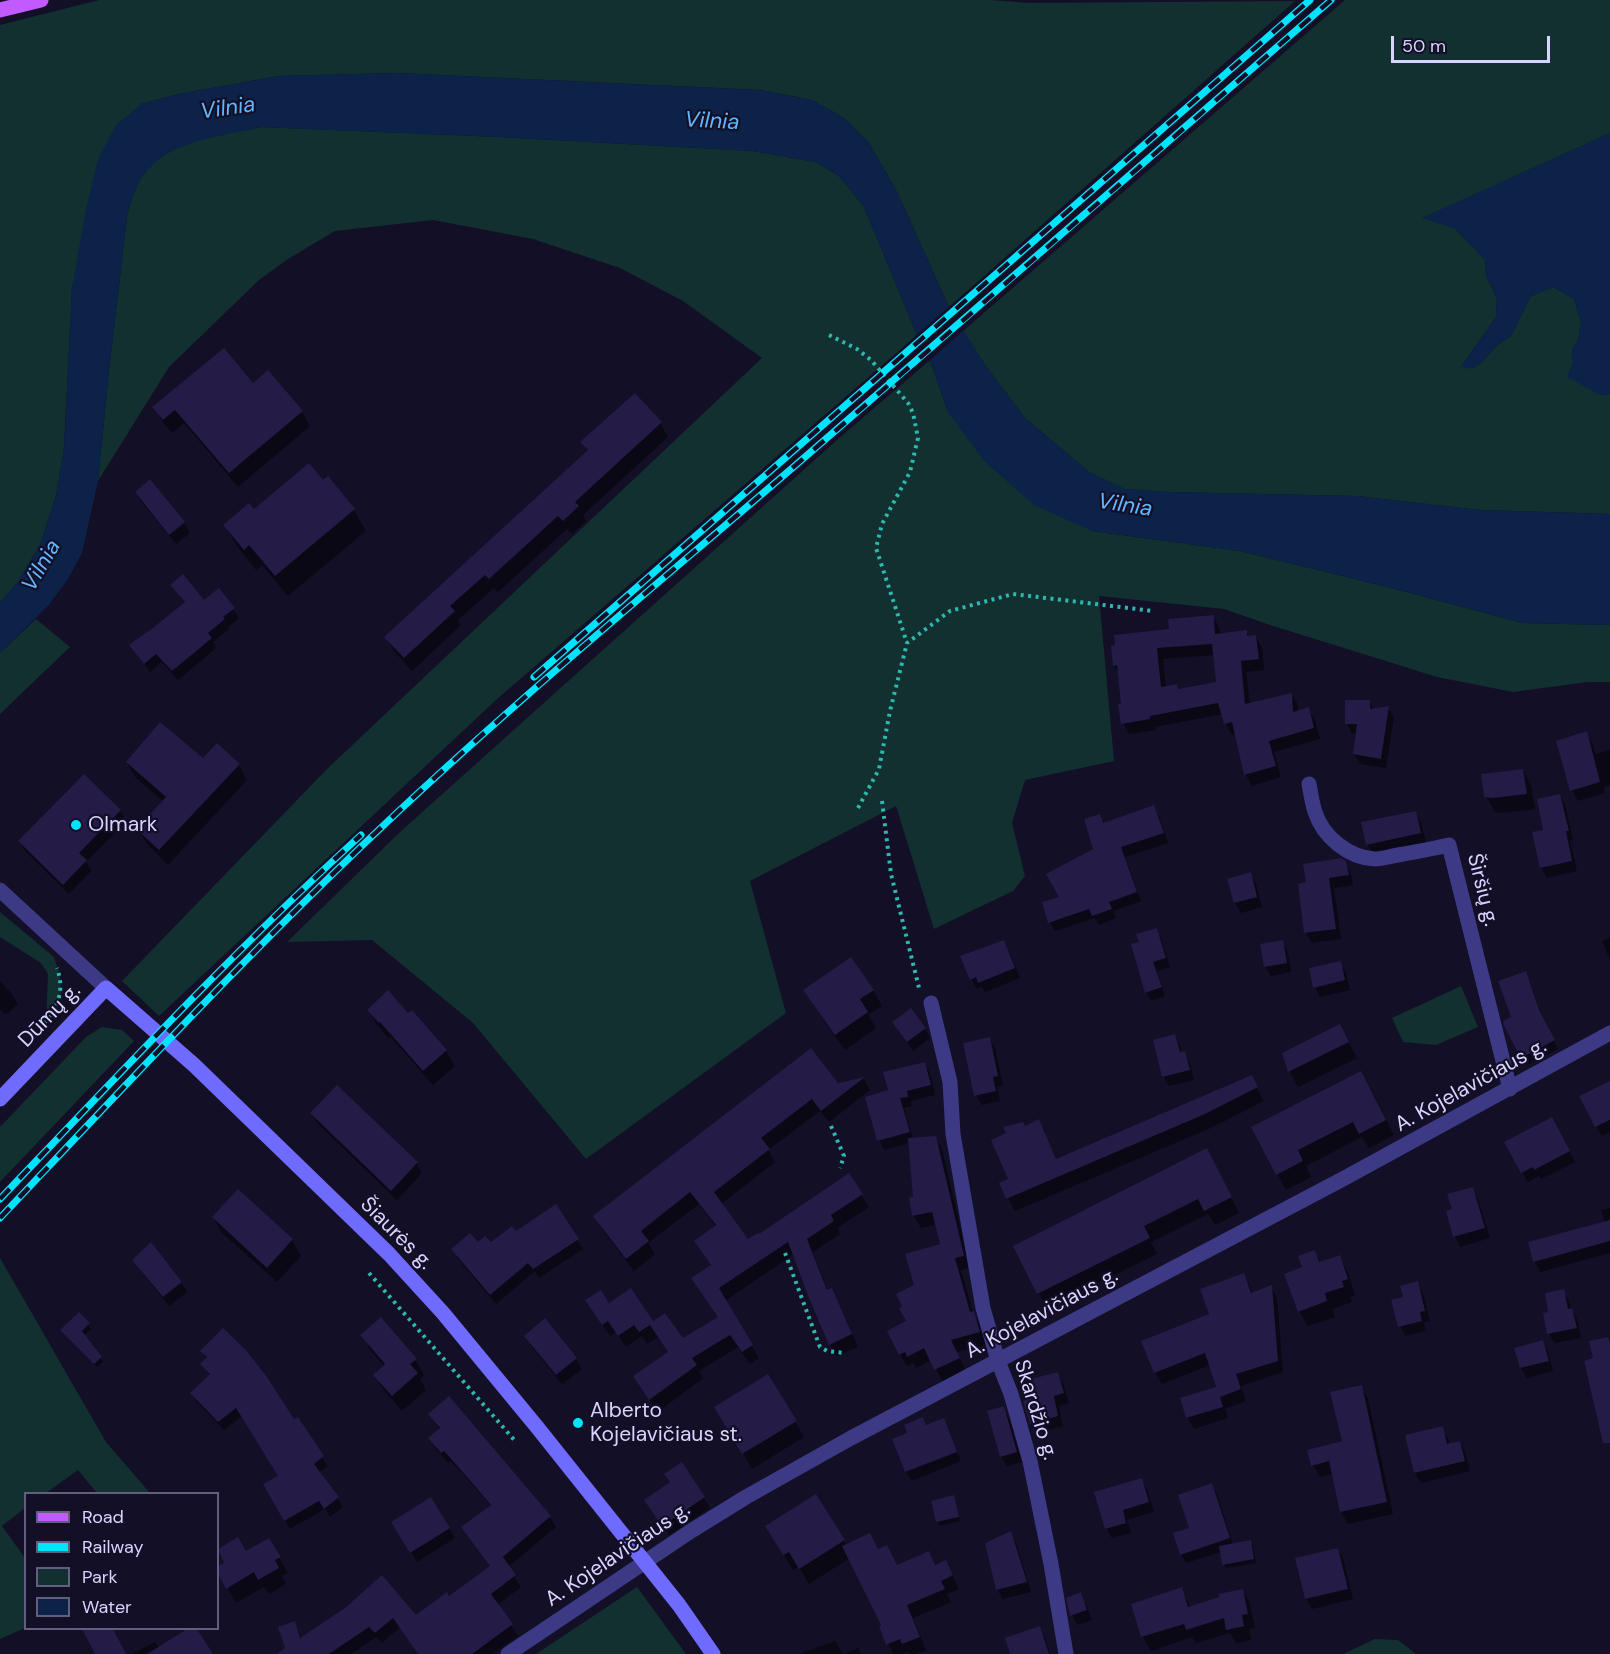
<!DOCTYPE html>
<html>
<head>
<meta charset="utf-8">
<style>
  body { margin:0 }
  #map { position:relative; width:1610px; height:1654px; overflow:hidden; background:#130f26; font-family:"DM Sans",sans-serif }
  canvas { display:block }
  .legend { position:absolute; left:24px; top:1492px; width:195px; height:138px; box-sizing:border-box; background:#130f26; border:2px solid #625e7d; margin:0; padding:8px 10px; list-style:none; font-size:18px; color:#d9d4ff }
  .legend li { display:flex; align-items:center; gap:12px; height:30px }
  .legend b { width:30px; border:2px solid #625e7d }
  .scale { position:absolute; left:1391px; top:36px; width:159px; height:27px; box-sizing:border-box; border:3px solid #d9d4ff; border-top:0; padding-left:8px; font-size:18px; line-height:21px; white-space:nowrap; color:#d9d4ff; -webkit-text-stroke:4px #130f26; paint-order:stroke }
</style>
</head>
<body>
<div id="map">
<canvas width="1610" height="1654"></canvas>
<ul class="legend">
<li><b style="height:8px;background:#c25bff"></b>Road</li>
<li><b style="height:8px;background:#00e5ff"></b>Railway</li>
<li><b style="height:16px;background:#12302f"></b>Park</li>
<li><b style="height:16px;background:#0c2248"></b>Water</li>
</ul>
<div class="scale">50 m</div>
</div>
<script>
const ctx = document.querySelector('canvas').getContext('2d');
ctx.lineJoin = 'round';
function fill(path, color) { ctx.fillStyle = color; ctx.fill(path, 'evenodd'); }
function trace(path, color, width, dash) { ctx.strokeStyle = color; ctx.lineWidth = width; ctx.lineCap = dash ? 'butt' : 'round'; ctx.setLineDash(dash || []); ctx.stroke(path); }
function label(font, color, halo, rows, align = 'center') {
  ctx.font = font + ' "DM Sans",sans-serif'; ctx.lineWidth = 4.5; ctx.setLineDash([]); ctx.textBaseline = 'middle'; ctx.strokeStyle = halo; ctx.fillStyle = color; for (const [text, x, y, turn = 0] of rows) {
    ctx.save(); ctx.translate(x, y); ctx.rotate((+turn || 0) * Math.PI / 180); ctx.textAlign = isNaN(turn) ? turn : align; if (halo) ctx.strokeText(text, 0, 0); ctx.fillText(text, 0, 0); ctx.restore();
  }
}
fill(new Path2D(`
  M99,0H991L1029,3L1295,1L949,307L897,192L869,143L844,118L812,100L760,90L397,73L279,76L179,94L141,104L72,288L64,448L56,496L40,545L17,583L0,603V25Z
  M1345,0H1610V133L1423,218L1454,228L1477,251L1485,260L1486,275L1497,299L1496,317L1461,367L1481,363L1497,345L1511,336L1531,296L1553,287L1574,299L1581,322L1578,341L1572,349L1573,362L1600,395L1610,394V514L1480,510L1356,496L1169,492L1124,489L1089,472L1025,418L985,365L963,331Z
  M261,127L499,137L753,151L816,162L839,176L864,207L917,335L496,700L159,1016L122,981L327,769L762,358L683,301L620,268L533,239L433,220L335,231L288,259L259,280L169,367L98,481L109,370L127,217C130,204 134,190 141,178C166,139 220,136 261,127Z
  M930,360L948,412L1092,531L1240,551L1388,587L1523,623L1610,625V682H1588L1513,692L1437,677L1270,625L1224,609L1099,596L1114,761L1025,780L1012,823L1025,876L1013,891L934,929L896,806L750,881L786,1013L586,1159L473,1023L372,940L287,942L400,832L837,440Z
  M36,619L70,647L0,714V653Z
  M0,912L54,957L60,976L61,992L57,1005L46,1023L48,974L41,963L0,937Z
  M1461,986L1478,1027L1436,1045L1403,1042L1392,1018Z
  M102,1027L122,1030L134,1041L0,1182V1127L86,1037Z
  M0,1258L106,1442L150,1493H97L78,1470L46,1493L26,1494L25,1508L2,1526L25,1558V1628L0,1639Z
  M637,1587L686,1654H536Z
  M1375,1639L1398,1640L1416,1654H1343Z`), '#12302f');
fill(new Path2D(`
  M397,73L760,90L812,100L844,118L869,143L897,192L949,307L985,365L1025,418L1089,472L1125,489L1169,492L1356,496L1480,510L1610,514V625L1523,623L1388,587L1240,551L1092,531L1034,505L984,461L948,412L930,360L917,335L864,207L839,176L816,162L753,151L499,137L261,127L200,140L170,151L154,163L141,178L132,198L127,217L109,370L98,481L82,553L68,579L48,606L0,653V603L17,583L40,545L56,496L64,448L72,288L86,209L98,159L116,125L141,104L179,94L279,76Z
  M1610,133V394L1600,395L1567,377L1573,362L1572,349L1578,341L1581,322L1574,299L1553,287L1531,296L1511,336L1497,345L1481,363L1473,369L1461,367L1496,317L1497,299L1486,275L1485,260L1477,251L1454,228L1422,218Z`), '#0c2248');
fill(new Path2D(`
  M951,305L965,329L928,362L914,337Z`), '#130f26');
fill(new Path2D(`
  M253,385L302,412L310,426L238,487L184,423L172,433L162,421L154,407Z
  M660,423L668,437L583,515L586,521L572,534L567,529L498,592L494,588L458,620L461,625L412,671L394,651L386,637L588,452L582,442Z
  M328,478L354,510L366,531L288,596L262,565L256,570L237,546L225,526L254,511L323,482Z
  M150,482L184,523L190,533L176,544L142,503L136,493Z
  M172,585L204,602L233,609L239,618L228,627L229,629L213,642L216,648L178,680L162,662L150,672L131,646L186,604Z
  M1213,616L1219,627L1220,635L1246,632L1249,637H1256L1262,648L1264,670L1246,672L1250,705L1292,694L1298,705V712L1308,709L1315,720L1320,739L1274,752L1281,777L1252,786L1246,775L1236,734L1232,735L1226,724L1223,714L1155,727L1156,730L1129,734L1123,723V705L1119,674L1114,665L1170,630ZM1214,655L1217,683L1178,690L1166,688L1163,659Z
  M1369,701L1374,710L1388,708L1394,717L1386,768L1360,764L1354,754L1357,733L1352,734L1347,724Z
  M1586,733L1593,744L1595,754L1610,750V785L1604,787L1605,793L1578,801L1572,790Z
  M203,760L239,765L247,780L168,865L147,844L138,829L164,802L136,778L127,763Z
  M1523,770L1531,786L1535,809L1503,813L1495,812L1486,796Z
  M1560,795L1565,805L1573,840L1570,841L1577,871L1547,878L1541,868L1545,831Z
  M1153,807L1159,816L1168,843L1125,857L1141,901L1113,911L1116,918L1099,925L1095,918L1055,931L1050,922L1061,898L1095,850L1099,816L1104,824Z
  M120,811L126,821L86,862L91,871L69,894L26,852L20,842Z
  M1416,813L1421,823L1426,843L1373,854L1367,844Z
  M1345,862L1351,873L1353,885L1334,888L1341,939L1312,943L1306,933L1307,883Z
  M1250,874L1256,884L1262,907L1241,913L1235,903Z
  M1156,930L1161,938L1170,967L1157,971L1165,996L1151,1001L1146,993L1132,945L1141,943Z
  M1610,938V960L1602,941Z
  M1003,941L1009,951L1020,978L985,992L982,987L977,989L971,979Z
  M1282,942L1288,952L1291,972L1271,976L1265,966Z
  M1340,963L1346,973L1350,990L1320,997L1315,987Z
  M1525,973L1530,982L1544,1022L1558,1049L1527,1065L1506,1026L1513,1018Z
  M0,981L12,994L18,1004L6,1015L0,1009Z
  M873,990L882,1006L868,1015L876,1028L845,1050L814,1006Z
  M369,1010L408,1015L446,1051L455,1066L433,1085L390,1036L388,1038L377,1025Z
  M894,1023L925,1029L930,1038L913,1051Z
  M1175,1036L1180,1046L1182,1053H1184L1190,1063L1194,1080L1169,1086L1163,1076Z
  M989,1038L995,1048L1003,1086L997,1087L1000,1101L982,1105L976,1095Z
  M1348,1041L1357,1058L1298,1087L1290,1072L1283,1054Z
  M925,1064L930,1073L935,1095L911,1101L912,1106L904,1108L913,1139L935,1137L942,1149L970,1268L961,1270L973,1313L980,1325L986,1345L957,1352L966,1371L943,1382L931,1360L916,1368L913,1363L907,1366L900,1354L916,1286L941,1245L937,1224L921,1228L914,1216L911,1199L915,1198L910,1143L884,1150L879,1140L889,1091Z
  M1251,1077L1264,1101L1213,1127L1015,1211L1008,1198L1010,1180L1025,1127L1039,1121L1046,1133H1044L1058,1167Z
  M864,1079L870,1090L829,1122L820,1111L768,1150L775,1162L721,1204L748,1241L861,1195L869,1207L837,1228L840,1234L813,1252L828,1291L831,1290L838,1302L858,1347L837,1356L830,1344L794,1254L725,1301L759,1358L750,1364L738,1347L699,1371L703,1378L658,1412L642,1389L669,1353L658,1337L647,1344L642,1336L626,1347L616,1332L610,1336L594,1313L653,1323L683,1340L719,1318L711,1266L696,1242L716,1227L699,1204L648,1243L655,1254L634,1271L602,1229L595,1216L837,1085Z
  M1610,1083V1132L1602,1136L1596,1126Z
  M1370,1088L1394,1135L1369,1148L1362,1137L1306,1166L1311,1177L1286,1190L1253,1128Z
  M312,1113L416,1163L422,1173L397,1200L317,1123Z
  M1557,1128L1575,1162L1541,1179L1539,1176L1528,1182L1522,1172Z
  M1207,1150L1239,1213L1215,1225L1208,1214L1151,1242L1157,1254L1047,1308L1039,1293Z
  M1473,1189L1478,1199L1490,1238L1460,1247L1455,1237L1448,1212L1454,1210Z
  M238,1191L292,1240L301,1256L277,1282L222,1233L213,1217Z
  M556,1206L583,1249L539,1278L535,1271L496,1304L458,1259L453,1249L478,1245L490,1244L515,1233Z
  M1610,1208V1253L1540,1272L1535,1262L1529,1243L1605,1223L1601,1210Z
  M1314,1252L1321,1263L1339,1257L1348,1272L1355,1295L1350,1297L1352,1302L1332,1309L1335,1317L1308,1326L1299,1311L1303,1268Z
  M134,1260L181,1282L187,1292L169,1306L140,1270Z
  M1244,1275L1253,1294L1271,1287L1277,1298L1283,1372L1241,1386L1246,1401L1225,1409L1228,1418L1194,1429L1187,1417L1218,1388L1210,1365L1162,1384L1155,1372L1211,1315Z
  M1417,1283L1423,1293L1430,1321L1424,1323L1426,1331L1406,1336L1400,1326L1404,1298Z
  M1563,1291L1569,1301L1571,1309L1577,1319L1581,1338L1555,1343L1549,1334L1550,1313Z
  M79,1314L91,1329L84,1336L103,1362L97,1367L64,1334L62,1330Z
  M545,1321L576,1359L582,1369L562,1384L531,1346L526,1336Z
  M362,1335L415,1359L424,1375L420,1379L426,1390L402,1411L384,1390L375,1375L385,1367L371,1351Z
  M1542,1341L1548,1351L1553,1371L1527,1378L1521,1368L1516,1349Z
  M202,1351L293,1421L322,1457L327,1466L319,1472L343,1507L330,1517L325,1509L290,1529L265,1484L280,1476L242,1416L224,1430L197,1402L192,1393L210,1376L202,1364L207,1359Z
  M1057,1373L1063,1383L1069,1403L1059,1406L1063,1426L1037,1433L1031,1423L1034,1399Z
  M768,1376L804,1437L752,1469L716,1407Z
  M1361,1387L1368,1399L1393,1514L1348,1524L1341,1512L1333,1474L1320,1477L1313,1465L1343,1442Z
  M1004,1408L1009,1418L1022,1462L1007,1466L1001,1456Z
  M430,1415L550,1517L556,1527L508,1567L521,1587L497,1605L518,1636L493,1654H418L400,1627L382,1643L376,1637L351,1654H279L287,1649L294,1623L302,1639L346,1609L416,1617L449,1598L491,1567L463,1528L491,1506L462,1473L451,1461L448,1463L436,1449L430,1439L440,1430Z
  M943,1420L961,1461L912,1481L906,1472L894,1440Z
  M1442,1428L1448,1438L1450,1445L1460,1442L1465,1452L1470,1471L1421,1483L1415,1473Z
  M1141,1479L1147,1489L1154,1512L1127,1520L1131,1533L1112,1538L1106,1528Z
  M671,1483L704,1498L710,1508L669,1535L652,1510Z
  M1211,1485L1217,1494L1233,1545L1250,1542L1253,1546L1256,1563L1226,1568L1224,1564L1221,1552L1186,1563L1181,1554Z
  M815,1496L847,1546L879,1551L897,1567L928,1553L936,1566L946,1562L959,1589L947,1594L951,1602L913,1618L926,1650L916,1654H910L908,1652L902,1654H893L888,1644L883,1626L850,1558L809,1584L799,1567L793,1570L776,1542Z
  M953,1497L960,1521L940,1526L933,1502Z
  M393,1522L449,1528L455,1538L417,1562Z
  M1010,1533L1016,1543L1031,1592L1003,1599L997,1589Z
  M269,1540L288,1573L282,1576L286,1584L269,1594L264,1587L236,1603L218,1571V1568Z
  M1338,1549L1343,1559L1353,1599L1312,1609L1306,1599Z
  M1181,1589L1191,1608L1242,1590L1250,1604L1255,1628L1249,1629L1251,1640L1236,1643L1230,1633L1196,1643L1192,1637L1151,1651L1143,1637L1133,1605Z
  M1080,1594L1086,1604L1092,1620L1077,1625L1072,1615Z
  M190,1628H195L212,1654H132L155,1642L159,1648Z
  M1040,1628L1045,1638L1050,1654H1011Z
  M835,1641L843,1654H800Z
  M858,1648L861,1654H844Z`), '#0007');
fill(new Path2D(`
  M224,348L253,383L268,370L303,411L229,473L175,410L163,420L152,407Z
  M635,393L662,422L575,502L579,506L563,521L558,516L489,579L485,575L450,606L455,611L404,658L384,637L588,450L580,442Z
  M309,463L323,480L328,476L355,509L275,576L249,545L244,550L223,525L249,503L254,509Z
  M150,479L185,522L169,535L135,492Z
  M183,574L204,600L219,588L235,608L223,617L225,619L208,633L212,638L172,671L156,654L144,664L129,645L148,631V632L185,602L170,585Z
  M1214,615L1215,634L1247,630V636L1256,635L1259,659L1241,661L1245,704L1292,693L1293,712L1309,707L1314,728L1269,741L1276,766L1244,775L1232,722L1224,724L1218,703L1150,716V719L1121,724L1118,704H1121L1117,665L1113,666L1111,646L1115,645L1114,635L1169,629L1168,619ZM1212,644L1216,682L1178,689L1177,684L1161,687L1157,648Z
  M1345,700H1370V709L1389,706L1381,759L1353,754L1357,724H1345Z
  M160,722L203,758L217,743L240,764L159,850L136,829L166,797L126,762Z
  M1587,731L1600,782L1570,791L1556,741Z
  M1523,769L1527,794L1493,798L1484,797L1481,774Z
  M84,774L121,810L79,853L87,860L63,885L18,841Z
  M1560,794L1569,831H1566L1572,861L1540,868L1532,832L1543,830L1537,799Z
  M1154,805L1164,833L1121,847L1137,892L1109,902L1112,909L1092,916L1089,909L1048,923L1042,902L1059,897L1046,874L1093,849L1084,819L1100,814L1103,823Z
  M1416,811L1421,833L1366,845L1361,822Z
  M1341,858L1346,861L1349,875L1329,878L1336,929L1304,933L1298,884L1306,882L1303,864Z
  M1251,872L1257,897L1234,903L1227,879Z
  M1157,928L1166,958L1153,962L1162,987L1145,993L1131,944L1139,942L1136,934Z
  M1004,940L1015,968L978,983L976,977L970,980L960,956Z
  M1283,940L1287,963L1264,967L1260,944Z
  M851,957L874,990L860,999L868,1012L835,1035L803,990Z
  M1341,961L1345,980L1313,988L1309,968Z
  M1526,971L1540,1012L1555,1040L1521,1058L1504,1026L1503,1021L1511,1017L1498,981Z
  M388,990L408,1013L412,1010L447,1050L423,1071L380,1022L379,1023L367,1010Z
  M911,1008L926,1028L907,1042L892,1022Z
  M1340,1024L1349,1042L1288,1072L1282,1053Z
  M1175,1034L1180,1052L1185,1051L1190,1070L1162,1077L1153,1040Z
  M990,1037L998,1076L993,1077L996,1091L974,1096L963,1043Z
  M811,1048L838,1083L865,1077L821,1111L812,1099L761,1138L770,1149L714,1192L748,1239L758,1233L759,1234L849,1173L863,1194L831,1215L834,1221L807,1239L827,1290L832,1288L852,1334L829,1345L809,1298L788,1242L719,1288L753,1345L742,1352L730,1335L692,1358L697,1365L649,1400L633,1376L668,1352L650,1325L639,1332L634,1325L618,1336L608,1321L602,1325L585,1300L601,1290L609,1303L631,1288L653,1321L665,1313L683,1338L718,1317L691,1278L711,1265L694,1241L716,1225L690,1192L641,1231L649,1241L626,1259L593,1216Z
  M925,1062L931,1085L907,1091L908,1097L900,1098L910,1132L877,1141L865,1097L888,1090L883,1072Z
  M1361,1071L1386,1120L1359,1134L1353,1122L1298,1150L1303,1161L1276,1175L1251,1127Z
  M1252,1075L1258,1087L1205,1114L1006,1199L999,1183L1008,1179L991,1140L1006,1133L1003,1127L1023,1122L1025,1126L1039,1119L1056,1159Z
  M1610,1081V1120L1595,1127L1579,1096Z
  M337,1085L418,1162L391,1191L310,1113Z
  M1552,1117L1570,1151L1534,1170L1533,1167L1521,1173L1504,1142Z
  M936,1136L964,1256L955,1258L970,1312L974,1311L980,1332L951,1340L960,1358L934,1370L924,1348L907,1357L905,1352L899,1355L887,1331L906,1321L899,1308L902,1306L896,1294L914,1285L905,1254L940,1244L932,1212L912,1216L909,1198L913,1197L908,1138Z
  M1207,1148L1232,1197L1204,1211L1198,1199L1144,1226L1150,1238L1037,1294L1013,1246Z
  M1473,1187L1485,1228L1453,1237L1446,1211L1452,1209L1447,1194Z
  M238,1189L293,1239L267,1268L212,1217Z
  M556,1204L579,1239L533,1269L528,1263L490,1295L451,1249L470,1233L478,1242L485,1236L491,1242L512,1226L516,1231Z
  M1610,1220V1241L1533,1262L1528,1242Z
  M151,1242L182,1282L163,1297L132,1260Z
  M1315,1250L1319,1262L1340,1255L1348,1279L1342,1281L1344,1287L1325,1293L1327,1301L1298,1312L1284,1274L1302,1267L1298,1256Z
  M1244,1273L1251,1293L1272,1285L1278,1361L1236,1374L1241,1389L1220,1397L1223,1407L1186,1418L1180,1398L1216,1387L1205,1353L1154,1373L1141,1341L1209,1314L1200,1289Z
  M1418,1281L1425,1311L1420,1312L1422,1321L1398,1327L1391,1300L1403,1297L1400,1286Z
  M1564,1289L1568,1309L1572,1308L1577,1328L1547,1334L1543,1313L1548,1312L1545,1293Z
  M79,1312L90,1323L82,1331L102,1357L94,1364L60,1330Z
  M381,1317L417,1359L410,1364L418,1373L392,1396L373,1375L385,1364L360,1335Z
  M545,1318L577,1358L556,1375L524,1336Z
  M223,1328L246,1350L267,1377L294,1419L298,1417L324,1456L314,1464L339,1497L324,1509L319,1501L284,1521L263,1484L278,1476L236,1408L218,1422L190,1393L210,1374L200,1364L207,1357L200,1351Z
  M1608,1337L1610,1345V1443H1603L1584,1361L1593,1358L1589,1341Z
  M1543,1340L1549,1361L1520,1368L1514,1348Z
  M1058,1372L1064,1393L1054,1396L1058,1416L1030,1424L1023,1401L1032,1398L1027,1380Z
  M768,1374L797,1421L742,1454L714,1407Z
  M1362,1385L1387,1502L1340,1512L1329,1461L1311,1466L1307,1450L1342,1441L1330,1392Z
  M449,1396L551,1516L498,1561L503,1557L516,1575L491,1594L513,1624L472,1654H418L393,1618L375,1633L369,1627L329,1654H277L285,1648L278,1627L295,1621L300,1638L345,1608L382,1575L416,1615L447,1592L449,1596L490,1566L461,1527L491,1505L454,1462L444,1451L441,1453L428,1438L440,1428L428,1414Z
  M1004,1406L1017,1452L1000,1457L987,1411Z
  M923,1417L926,1425L944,1418L957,1452L905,1472L892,1439L907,1433L904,1425Z
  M1443,1426L1447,1444L1460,1441L1465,1461L1414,1473L1405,1435Z
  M682,1462L705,1497L662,1526L644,1500L670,1482L664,1474Z
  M1142,1478L1149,1502L1123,1510L1126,1523L1105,1529L1094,1492Z
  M1212,1483L1230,1538L1180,1555L1173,1533L1189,1528L1178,1495Z
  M816,1494L845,1540L799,1569L789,1552L783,1555L765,1526Z
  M954,1495L959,1517L936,1522L931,1501Z
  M431,1497L450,1528L410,1553L391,1522Z
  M1011,1531L1027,1582L996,1590L985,1543Z
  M870,1533L878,1549L887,1545L897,1565L929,1551L935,1565L946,1560L953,1575L941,1581L945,1589L907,1605L920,1637L902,1644L900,1639L886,1645L879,1626L881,1625L842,1546Z
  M238,1537L246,1551L269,1538L281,1557L275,1560L279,1568L258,1580L254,1572L226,1589L218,1574V1566L224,1563L218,1549Z
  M1251,1540L1254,1559L1222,1565L1219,1546Z
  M1338,1548L1348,1589L1305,1599L1295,1558Z
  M1182,1587L1188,1607L1219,1597L1218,1594L1243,1589L1248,1614L1242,1615L1244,1626L1226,1630L1224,1618L1186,1630L1184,1624L1141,1637L1131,1604Z
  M1081,1592L1087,1610L1070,1616L1066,1598Z
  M1040,1626L1049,1654H1010L1005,1638Z
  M82,1629H113L126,1654H95Z
  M187,1629H197L213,1654H147Z`), '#241b47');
trace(new Path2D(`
  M829,335L857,349L871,360L908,403L913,413L918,438L910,472L882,524L876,548L907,643
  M882,801L891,874L920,992
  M858,808L879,769L890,711L907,643L950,611L1013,594L1153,611
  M44,1024C58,1006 65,991 57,968
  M831,1126L844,1156L840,1168
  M785,1253L820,1347L827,1351L844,1353
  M369,1273L516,1442`), '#2fb8b0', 4, [3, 4.5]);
trace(new Path2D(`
  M1309,784C1311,794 1312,803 1315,812C1323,837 1349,858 1375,859C1382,859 1391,856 1398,855C1415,852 1432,849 1449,845L1510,1089
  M0,890L106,988
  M931,1003L950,1082L953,1134L983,1308L998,1361L1011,1394L1030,1461L1051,1564L1066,1654
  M508,1654L691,1531L746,1497L851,1438L1341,1180L1610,1033`), '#3d3a85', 15);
trace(new Path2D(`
  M0,1099L106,988L194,1065L389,1254L443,1313L537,1427L679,1605L713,1654`), '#6f6bff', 15);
trace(new Path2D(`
  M0,10L41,0`), '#c25bff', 15);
const rail = new Path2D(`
  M534,677L1310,0
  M0,1199C118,1075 235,950 361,835
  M0,1218C120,1091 240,962 367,841C503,711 648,592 790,470C971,314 1151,157 1331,0`);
trace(rail, '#00e5ff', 7);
trace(rail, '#130f26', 4.5, [14]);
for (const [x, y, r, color] of [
  [76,825,6,"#00e5ff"],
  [578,1423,6,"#00e5ff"]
]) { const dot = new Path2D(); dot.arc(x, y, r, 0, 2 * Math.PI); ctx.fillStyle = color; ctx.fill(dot); trace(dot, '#130f26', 2); }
label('21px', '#d9d4ff', '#130f26', [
  ["Olmark",88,825],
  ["Alberto",590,1411],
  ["Kojelavičiaus st.",590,1435]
], 'left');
label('21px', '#d9d4ff', '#130f26', [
  ["Širšių g.",1482,890,76],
  ["Dūmų g.",50,1016,-46],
  ["A. Kojelavičiaus g.",1471,1086,-29],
  ["Šiaurės g.",396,1234,45],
  ["A. Kojelavičiaus g.",1042,1314,-28],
  ["Skardžio g.",1035,1410,73],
  ["A. Kojelavičiaus g.",618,1555,-34]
]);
label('italic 22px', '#62b6ff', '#130f26', [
  ["Vilnia",228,109,-8],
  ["Vilnia",712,122,3],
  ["Vilnia",1125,506,9],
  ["Vilnia",42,566,-60]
]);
</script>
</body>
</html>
